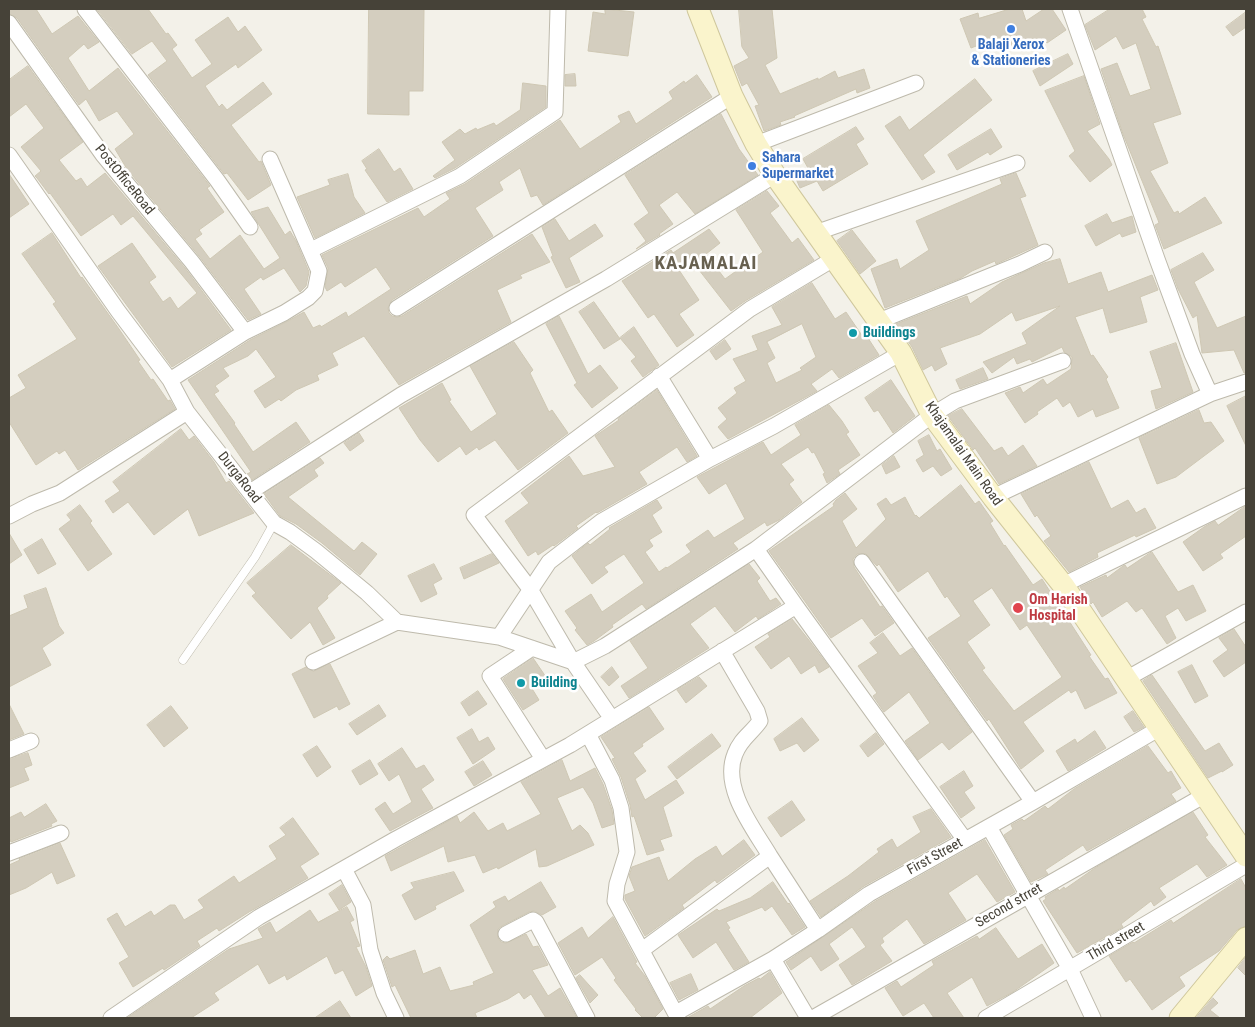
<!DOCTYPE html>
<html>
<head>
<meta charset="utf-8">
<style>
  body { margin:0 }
  #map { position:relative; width:1255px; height:1027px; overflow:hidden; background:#f3f1e9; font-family:"Roboto Condensed",sans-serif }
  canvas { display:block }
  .frame { position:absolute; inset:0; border:10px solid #464238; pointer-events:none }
</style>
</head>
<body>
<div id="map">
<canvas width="1255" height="1027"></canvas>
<div class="frame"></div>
</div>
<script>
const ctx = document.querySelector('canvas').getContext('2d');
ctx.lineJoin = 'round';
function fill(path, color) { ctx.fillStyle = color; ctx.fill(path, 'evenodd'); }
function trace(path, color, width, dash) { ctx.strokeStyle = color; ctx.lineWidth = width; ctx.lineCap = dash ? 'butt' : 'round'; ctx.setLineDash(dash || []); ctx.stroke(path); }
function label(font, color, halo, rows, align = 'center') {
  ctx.font = font + ' "Roboto Condensed",sans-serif'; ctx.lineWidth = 5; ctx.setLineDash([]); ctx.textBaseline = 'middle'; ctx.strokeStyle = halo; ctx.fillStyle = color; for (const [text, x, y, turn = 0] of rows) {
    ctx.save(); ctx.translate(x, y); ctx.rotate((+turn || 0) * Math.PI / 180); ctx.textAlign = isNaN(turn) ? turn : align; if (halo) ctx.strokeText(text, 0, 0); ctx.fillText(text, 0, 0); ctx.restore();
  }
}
const building = new Path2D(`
  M9,9H36L52,34L78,16L99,42L88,49L84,44L68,58L89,91L118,68L210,186L207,188L224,212L199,230L202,234L195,239L210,259L240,235L264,269L280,258L251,212L268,207L285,235L290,231L296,241L309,272L306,286L300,292L284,268L263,280L261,277L244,289L261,314L248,320L199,256L127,169L115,149L134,134L117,111L99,121L86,99L79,105L17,18L9,14Z
  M97,9H148L166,34L168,33L177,45L172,49L192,78L212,64L195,40L228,17L238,32L245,26L262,50L238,68L236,64L205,86L219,107L222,104L227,110L263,82L272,94L231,125L259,162L261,161L271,185L248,200L227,173L224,174L148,75L167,61L152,41L132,54Z
  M369,9H424L423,91H409V115L368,114Z
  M605,9L634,12L628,56L588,51L593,12L605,14Z
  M739,9H772L777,58L765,65L780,94L818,78V80L835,71L838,78L864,69L870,88L857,93L856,89L794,116L795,117L780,122L781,125L764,131L755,106L759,105L747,83L742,86L734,66L749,58L742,47Z
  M1010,9H1022L1026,21L1044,9H1052L1066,30L1047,43L1044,40L1000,52L997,38L971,48L960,19L978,13L979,18Z
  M1110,9H1142L1146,17L1142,19L1156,47L1158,46L1181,114L1153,123L1168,163L1150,171L1174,213L1178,211L1179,214L1205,197L1222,223L1164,249L1155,225L1159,223L1158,220L1123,134L1101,69L1117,63L1130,96L1151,89L1136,43L1123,49L1116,36L1095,50L1085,25Z
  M1246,12V27L1233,36L1226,27Z
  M1068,54L1073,64L1040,86L1033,71Z
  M28,66L83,142L59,160L76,181L81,178L87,187L105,173L185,268L231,330L172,367L98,266L132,243L156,277L149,282L163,302L170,297L178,309L197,293L133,216L121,225L113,214L81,236L50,193L49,194L37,178L35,176L41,171L21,147L44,128L26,104L9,117V80Z
  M575,74L576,86H565V75Z
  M697,75L712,97L543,205L537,195L531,197L520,168L499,182L503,190L475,208L493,236L392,300L388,308L389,313L392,316L397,317L402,316L532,234L550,262L520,275L522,278L497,290L511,322L399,385L364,336L332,353L338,365L317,375L319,380L296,390L281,401L279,399L265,408L254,391L276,377L256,349L248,356L223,368L229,376L215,386L219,391L214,394L235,423L234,424L253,452L296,422L310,442L252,480L247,474L251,472L188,380L250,340L288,321L304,312L313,328L320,325L321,327L346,312L348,317L391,289L376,267L345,287L341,282L327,291L325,287L328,268L322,255L418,208L424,217L450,199L446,193L465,184L560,120L580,149L621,122L618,116L629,111L636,124L673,99L669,92L684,81L685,83Z
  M1084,76L1100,124L1087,131L1109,159L1112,165L1090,182L1069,156L1075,151L1045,91Z
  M975,79L992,100L923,155L935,172L922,180L885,126L900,116L909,130Z
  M523,83L546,86V107L455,168L435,178L433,176L455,160L442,142L460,129L465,134L476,128L477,130L494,123L496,126L520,110Z
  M721,114L739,149L758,175L695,214L677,192L659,205L673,224L659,234L660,235L636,249L646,241L634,224L649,213L625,175Z
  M856,127L864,139L856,144L868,164L823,191L817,181L800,188L794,174L808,168L803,159Z
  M991,129L1002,147L990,155L988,152L957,170L948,155Z
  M379,149L394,172L400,168L413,189L387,202L365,170L367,169L362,161Z
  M1016,173L1026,196L1020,198L1038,245L996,264L995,261L972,271L961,278L885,308L871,269L897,259L900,269L929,250L916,221L1002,184L1000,179Z
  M9,174L29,204L9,218Z
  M348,174L354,197L365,213L315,238L297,197L330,185L328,180Z
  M767,191L779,206L770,213L792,243L798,238L814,260L745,301L731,311L692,261L679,270L699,300L679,314L694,335L677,347L654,314L648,318L622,281L671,250L673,253L709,229L720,243L706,254L725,279L763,252L736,210Z
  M1107,214L1112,223L1132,216L1136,232L1122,237L1120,233L1096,246L1085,226Z
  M555,219L569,241L595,224L603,236L569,258L580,282L566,288L551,257L553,256L542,227Z
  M852,230L876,261L860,274L837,241Z
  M52,233L81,278L82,277L119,329L140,360L138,361L151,380L153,379L168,401L170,400L175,409L78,470L65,450L59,454L57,451L36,465L9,422V398L26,388L18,375L77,339L53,304L56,302L22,254Z
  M1203,253L1214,270L1194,282L1217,328L1246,316V373H1244L1234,350L1202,353L1197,315L1193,318L1178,289L1171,270Z
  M1060,259L1068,284L1101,272L1108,292L1152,275L1158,290L1140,297L1147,322L1110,333L1103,308L1075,317L1091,356L1093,355L1108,377L1106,379L1119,408L1096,417L1093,409L1078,417L1070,402L1063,407L1057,398L1037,412L1038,414L1025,423L1005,393L1020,387L1023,393L1043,379L1047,385L1071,369L1072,357L1064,352L1062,347L1032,362L1030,359L1017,364L1014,357L992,373L983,362L1027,344L1022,333L1060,306L1016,321L1012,312L980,334L940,348L947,364L935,371L932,365L923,370L912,347L896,324L967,296L970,304L1002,282L1044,263Z
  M812,283L835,319L846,312L863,337L866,335L879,355L839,378L832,369L811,384L817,391L728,439L718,427L727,419L718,408L737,393L734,388L746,381L733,359L758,350L752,336L782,325L772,307ZM802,324L816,357L800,368L802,370L776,383L767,363L775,358L767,342Z
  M594,302L620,339L604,349L579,312Z
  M559,316L588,374L600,365L618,388L592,408L574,385L577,383L546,324Z
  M634,327L659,365L643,377L631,361L636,357L620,338Z
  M725,340L731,349L716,360L710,351Z
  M514,342L533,370L530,373L549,412L552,410L568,433L518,470L495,440L479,450L477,447L466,455L460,446L438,462L420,440L399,408L442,383L451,400L449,401L471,432L497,414L470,366Z
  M1176,343L1193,392L1156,409L1151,391L1162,388L1150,352Z
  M983,368L988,379L960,389L956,380Z
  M891,380L915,416L893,433L878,410L874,412L865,398Z
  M657,390L697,456L687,462L677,447L639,472L647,484L597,513L596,512L576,526L578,528L554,546L553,545L538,555L536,551L528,556L505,521L529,503L521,493L569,456L583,476L615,467L595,436L619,420L618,419Z
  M1246,396V446L1227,406Z
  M829,405L842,421L849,432L846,434L860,455L838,470L840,474L827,483L823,474L825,473L814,452L812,453L808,447L781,464L794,480L789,484L802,502L779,520L767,526L765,522L733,543L738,549L646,609L642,604L612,625L613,627L594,641L587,645L575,630L577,628L565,611L591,594L602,612L644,583L624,554L604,567L608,572L592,584L572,556L588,543L590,545L610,529L609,528L657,500L662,508L652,515L662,532L649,540L653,546L645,552L659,572L666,567L667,568L691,552L686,545L705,532L708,530L714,538L745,519L726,483L709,494L697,477L763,442L771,455L801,435L795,425Z
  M962,409L994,451L1002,447L1008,456L1023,445L1037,466L999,484L975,448L973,450L948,416Z
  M1199,410L1204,423L1211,422L1224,441L1176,477L1157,484L1139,438Z
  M181,429L189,440L194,436L214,462L226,483L229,481L254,513L199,536L188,509L154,535L128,502L113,513L105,501L120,491L113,482Z
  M359,433L364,441L350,451L344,443Z
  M929,435L937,451L940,449L952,469L941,476L933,466L923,472L916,460L924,455L918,441Z
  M894,456L900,467L886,474L882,465Z
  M320,458L324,463L314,470L318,476L288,497L354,551L362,542L377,554L360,575L322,543L296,524L280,516L264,494Z
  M1089,462L1111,509L1128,500L1136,513L1145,508L1156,528L1136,537L1135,535L1097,553L1098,557L1069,572L1044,541L1051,536L1037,515L1035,517L1021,494Z
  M961,485L975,504L979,501L993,521L990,523L1004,546L1005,545L1033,585L1042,579L1091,655L1089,656L1105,679L1108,678L1117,693L1085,709L1076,690L1071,693L1069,690L1023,722L1044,751L1021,769L989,719L987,721L928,638L961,616L947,596L945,598L928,571L898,592L879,564L877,566L866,554H857L853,559L854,567L880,607L882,606L894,623L875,636L862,618L831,638L769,551L834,506L833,504L836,500L845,493L857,509L842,521L856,548L886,519L877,504L886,498L891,505L905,497L915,516L916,515L919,518ZM992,588L1020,630L1027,625L1062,677L1014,711L982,670L985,668L967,642L990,625L973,601Z
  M80,505L92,521L90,523L112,554L88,571L59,529L71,520L67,515Z
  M1246,506V536L1220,554L1223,558L1203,571L1183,542L1204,527L1215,521L1218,525Z
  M9,533L22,555L9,564Z
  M42,539L56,564L38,574L24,550Z
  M291,545L341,583L327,596L328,598L317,608L335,638L323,645L310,622L291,639L252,596L256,593L247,583Z
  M1152,552L1178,592L1193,585L1206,611L1186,621L1178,608L1165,616L1176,638L1167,644L1142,608L1136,612L1127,601L1102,617L1093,602L1091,604L1080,587L1106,575L1107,578L1123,566L1125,565L1127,568Z
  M492,554L499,563L464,579L460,568Z
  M434,564L442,579L433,584L437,594L421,602L408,576Z
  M749,564L760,578L757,581L770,601L776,598L781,604L758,619L756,616L735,632L715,606L690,624L709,648L629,698L621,686L648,668L630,641Z
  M46,588L59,626L64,633L42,648L51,665L9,687V616L28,608L24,596Z
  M792,619L808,639L829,667L819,673L815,665L801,674L789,656L771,669L755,647L770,637L768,634Z
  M1234,629L1246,647V662L1224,677L1213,661L1228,650L1219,638Z
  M883,633L900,656L912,648L972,732L949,750L942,742L918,760L905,741L930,723L909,692L884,712L873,696L877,693L858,666L878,653L870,643Z
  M533,658L546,677L531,687L539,700L523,710L503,679Z
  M330,664L350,704L339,710L337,706L314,718L292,674L306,667L313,671Z
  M1192,665L1208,696L1195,703L1178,672Z
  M612,667L619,677L609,686L601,677Z
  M1152,675L1205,751L1219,743L1233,765L1222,772V771L1208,778L1143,681Z
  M699,677L707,686L686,703L677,690Z
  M478,691L487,704L469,716L461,703Z
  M9,704L24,734L9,740Z
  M379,705L386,716L357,735L349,724Z
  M171,706L188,728L164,747L147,725Z
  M649,707L664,729L642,744L643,746L633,753L646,771L635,779L645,800L676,780L684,793L663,807L672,836L660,840L664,850L647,855L634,816L632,817L630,805L621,777L612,759L615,758L601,737Z
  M1133,711L1144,727L1134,732L1124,717Z
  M802,718L819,740L804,752L797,743L780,751L774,739Z
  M472,729L479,742L488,737L495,749L473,764L457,738Z
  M1095,731L1106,748L1068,771L1056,751L1075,739L1077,743Z
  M876,733L884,744L868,757L860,746Z
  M712,734L721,746L677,779L668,767Z
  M317,746L331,767L317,777L303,755Z
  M1148,746L1168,773L1171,771L1181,788L1171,794L1176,801L1087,851L1083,845L1045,870L1048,874L1031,882L1004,835L1013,829L1011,825L1022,819L1024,821L1045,806L1048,809L1074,789Z
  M402,748L416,769L424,765L434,780L421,789L433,808L390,831L375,809L385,802L393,814L412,802L399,774L389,781L378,764Z
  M28,753L32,765L24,768L29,780L9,788V759Z
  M370,760L378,774L360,785L352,771Z
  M562,760L570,781L595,768L603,784L612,810L614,824L602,828L593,803L583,787L557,798L572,831L580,825L588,833L594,845L547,866L539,867L536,849L498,869L497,867L483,873L475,855L448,862L444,846L391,871L385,856L457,816L460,823L474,812L488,831L503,823L507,831L541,814L521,782Z
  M483,761L492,775L474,786L465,772Z
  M964,771L973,786L964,792L975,808L961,818L940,787Z
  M792,801L805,820L781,837L768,818Z
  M46,804L57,821L51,824L52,826L11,842L9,838V818L21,812L24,817Z
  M931,809L951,837L864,886L821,917L810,901L848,876L879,852L877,849L892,839L897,848L921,832L913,817Z
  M1193,812L1208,835L1205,837L1227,865L1207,877L1197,864L1159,888L1166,897L1154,906L1151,901L1121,924L1123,927L1077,953L1043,901L1046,899L1045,897L1058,889L1059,891L1064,887L1065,889L1095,868Z
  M293,818L319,854L300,866L308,878L249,912L219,931L217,928L197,941L200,946L164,970L163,968L133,987L119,963L129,957L107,919L117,913L125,927L151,911L154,916L170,905H175L184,920L204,908L198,900L234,876L239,883L277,859L269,846L286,835L280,828Z
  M744,840L755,855L717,883L715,880L682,905L684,908L645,936L625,899V895L635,891L629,876L632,867L659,857L668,881L695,859L716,846L722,856Z
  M985,840L1015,892L997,902L977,874L948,893L966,920L924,944L907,919L882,938L884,942L880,945L892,961L852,985L839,965L866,947L852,927L829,944L839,959L821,971L811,956L791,970L786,962L874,902Z
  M60,843L75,876L57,884L52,872L26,888L9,895V865L20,860L19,859Z
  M454,872L464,891L435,906L436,909L415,920L402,895L414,888L411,883Z
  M1241,879L1246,888V926L1237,930L1219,951L1179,977L1185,986L1152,1010L1130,979L1126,982L1109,956L1133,942L1134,943L1171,920L1173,923Z
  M541,882L556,907L542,915L534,911L529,912L502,926L498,929V938L501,942L506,943L526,934L533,947L538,946L548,965L532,970L548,996L560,988L577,1018H546L531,994L524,999L519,992L508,999L475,1013L477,1018H411L395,985L392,987L383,960L387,956L390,959L415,950L423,974L440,967L450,991L474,985L473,982L494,973L470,925L496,907L493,902L505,896L508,901Z
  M773,882L788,904L789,903L805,927L792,935L772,906L765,911L762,907L726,922L730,928L728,929L749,962L734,970L716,942L693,958L678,935L717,909L719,911L750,898Z
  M342,885L351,902L339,910L329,894Z
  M347,907L354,920L350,922L360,946L356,947L366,967L372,986L356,996L343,970L335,974L327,956L287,980L285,975L269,984L258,964L214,993L219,1000L191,1018H127L229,949L263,938L258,929L270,922L276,933L310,910L318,922Z
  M613,917L637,962L635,963L645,976L663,1009L654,1018H643L635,1010L636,1009L614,980L616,978L602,957L575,975L558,943L582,927L588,938Z
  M996,928L1018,959L1042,944L1054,963L1013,992L987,1006L972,977L947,993L964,1018H934L924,1003L903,1016L885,988L897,981L901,987L934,965L932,961L934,960L977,936L979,939Z
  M1246,957V976L1238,968Z
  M770,972L782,993L750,1018H687L708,1006L710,1009L744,986L759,978L760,979Z
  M691,974L698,990L679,1000L670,983Z
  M580,975L598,995L590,1003L576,978Z
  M1213,998L1218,1003L1210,1010L1220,1018H1196Z
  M340,1001L351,1018H315Z`);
fill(building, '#d4cebf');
trace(building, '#cec7b3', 1);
const lane = new Path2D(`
  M183,660L255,557L274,523`);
const street = new Path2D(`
  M85,9L217,180L250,227
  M1070,9L1157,259L1192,354L1210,394
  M9,23L103,155L192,262L245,332
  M756,144L916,83
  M9,155L118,311L170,380L187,412L274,523L290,532L316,551L367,593L397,622L499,637L573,662L605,646L756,549L932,415L955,401L1063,361
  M815,233L1017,163
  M311,250L460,176L555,112L558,9
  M397,308L732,96
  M879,321L1020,264L1045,252
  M659,376L710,459
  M170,380L245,332L284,313L308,298L315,291L319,271L270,159
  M250,492L401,395L606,279L775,175
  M993,497L1210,394L1246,382
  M9,516L32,504L60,493L187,412
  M756,549L796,606L965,840
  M862,562L1033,802
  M1063,585L1246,496
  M499,637L549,562L602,521L710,459L774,426L901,353
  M532,648L490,676L543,759
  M722,651L757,711L760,721C751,734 741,738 735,754C721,788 754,829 770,856
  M313,662L397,622
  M1126,679L1246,612
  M612,719L573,662L530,589L474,515L750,309L835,258
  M588,734L612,780L621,808L627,852L617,884L615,901L678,1018
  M9,750L31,741
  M989,827L1070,969L1093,1018
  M9,853L61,833
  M344,869L363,905L370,950L384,993L396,1018
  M506,934L533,920L536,922L587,1018
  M642,950L770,856L818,930
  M676,1013L773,959
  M111,1018L259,917L396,839L570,745L796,606
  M808,1018L773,959L818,930L869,894L1033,802L1160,728
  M813,1018L1205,795
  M986,1018L1246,865`);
const secondary = new Path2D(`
  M698,9L732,96L756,144L775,175L901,353L932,415L993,497L1063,585L1246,856
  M1180,1018L1246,938`);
trace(lane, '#bebaac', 9);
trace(street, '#bebaac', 17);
trace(secondary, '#cfc79c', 23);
trace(lane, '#fff', 8);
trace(street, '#fff', 15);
trace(secondary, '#faf4cc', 21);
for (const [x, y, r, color] of [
  [1011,29,5,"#3f7fe0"],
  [752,166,5,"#3f7fe0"],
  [853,333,5,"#0f9aa8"],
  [1018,608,6,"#e0444e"],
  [521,683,5,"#0f9aa8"]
]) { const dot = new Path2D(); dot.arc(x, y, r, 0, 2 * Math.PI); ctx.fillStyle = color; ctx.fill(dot); trace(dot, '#fff', 2); }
label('bold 14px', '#366cbe', '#fff', [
  ["Balaji Xerox",1011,45],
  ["& Stationeries",1011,61],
  ["Sahara",762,158,"left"],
  ["Supermarket",762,174,"left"]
]);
label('14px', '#464238', '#fff', [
  ["PostOfficeRoad",124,180,51],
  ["Khajamalai Main Road",963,454,55],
  ["DurgaRoad",239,478,52],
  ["First Street",935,857,-29],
  ["Second strret",1009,906,-30],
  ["Third street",1116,942,-30]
]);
label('bold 14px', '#0d838f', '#fff', [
  ["Buildings",863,333],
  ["Building",531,683]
], 'left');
label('bold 14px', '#be3a42', '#fff', [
  ["Om Harish",1029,600],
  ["Hospital",1029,616]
], 'left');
ctx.letterSpacing = '1px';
label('bold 19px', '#686150', '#fff', [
  ["KAJAMALAI",706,264]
]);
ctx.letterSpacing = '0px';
</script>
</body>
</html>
